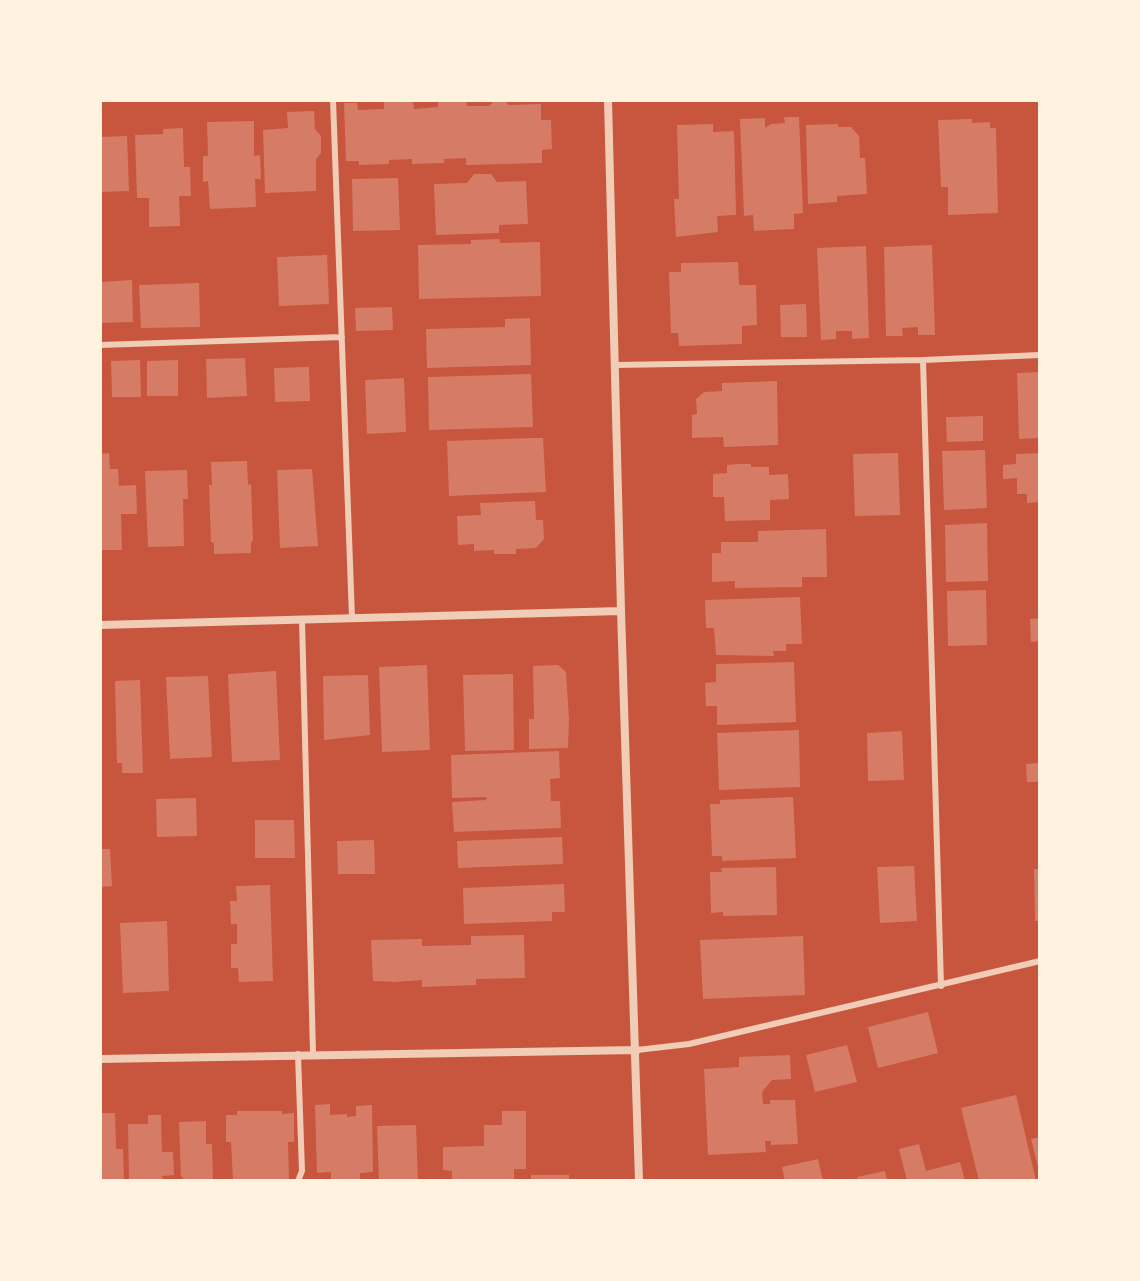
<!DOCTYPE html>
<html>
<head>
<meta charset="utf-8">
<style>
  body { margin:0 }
  #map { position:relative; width:1140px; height:1281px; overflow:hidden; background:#c8553d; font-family:"Golos Text",sans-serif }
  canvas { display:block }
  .frame { position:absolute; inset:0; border:102px solid #fff3e0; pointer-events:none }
</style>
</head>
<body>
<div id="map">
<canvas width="1140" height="1281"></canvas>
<div class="frame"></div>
</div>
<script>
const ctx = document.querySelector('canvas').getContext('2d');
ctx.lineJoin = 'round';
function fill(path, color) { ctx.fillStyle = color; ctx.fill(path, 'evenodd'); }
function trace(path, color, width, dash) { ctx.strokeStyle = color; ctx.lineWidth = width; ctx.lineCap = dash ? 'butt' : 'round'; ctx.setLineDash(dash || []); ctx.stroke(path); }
fill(new Path2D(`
  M438,100H466L467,106H489L495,100H504L509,105L541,104V120H551L552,149L542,150V163L466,165V158L444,159V163L412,164V159L389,160V164L359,165V161H346L344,103H357L358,110L384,109V102L413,101L414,109L438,107Z
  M314,111L315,129L321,136V153L316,159V191L265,193L263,130L288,128L287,112Z
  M784,117H799L803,213L794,214V229L754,231L753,215L744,216L740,119L765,118V128L771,124L785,123Z
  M972,119V123L990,122V128H996L998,213L948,215V187H941L938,120Z
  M254,121V156L260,155L261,179H255L256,207L210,209L208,181L203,182V156H208L207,122Z
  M713,124V132L734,131L736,215L717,216L718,232L676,237L674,199H679L677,125Z
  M838,124V127H851L859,136L860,158H865L867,194L837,196V202L808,204L806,125Z
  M183,128L184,167H190L191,196H179L180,226L149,227V198H137L135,135L163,134V129Z
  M127,136L129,191L100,192V137Z
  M474,174H491L497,182L526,181L528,224L499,225V233L436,235L434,184L467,183Z
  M398,178L400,230L353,231L352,179Z
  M500,239V243L540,242L541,296L419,299L418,245L471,244V240Z
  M932,245L935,335H918V327L902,328L903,336H886L884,247Z
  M866,246L869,338L852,339V331H836V339L821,340L817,248Z
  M327,255L329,304L279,306L277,257Z
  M738,262L739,285H756L757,325L742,326V344L679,346L678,333H671L669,272H681V263Z
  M132,280L133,322L100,323V282Z
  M199,283L200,327L141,328L139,285Z
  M806,304L807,337H781L780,305Z
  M392,307L393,330L356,331L355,308Z
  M530,318L531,365L427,368L426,329L505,327V319Z
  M245,358L247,396L207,398L206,359Z
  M140,360L141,397H112L111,361Z
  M178,360V396H147V361Z
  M309,367L310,401L275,402L274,368Z
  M1040,372V438L1019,439L1017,373Z
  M531,374L533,427L429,430L428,377Z
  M404,378L406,432L367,434L365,380Z
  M777,381L778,445L724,447L723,437L692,438V415L697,414L696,399L704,392L722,391V383Z
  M983,416V441L947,442L946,417Z
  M531,438H543L546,492L449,496L447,441Z
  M985,450L987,508L944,510L942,451Z
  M109,453L110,469H118L119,486L136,485L137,514H121L122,550H100V454Z
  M898,453L900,515L855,516L853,454Z
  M1040,453V502L1027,503V494H1017V478L1003,479V465L1016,464V454Z
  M247,461L248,485L251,484L253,541L251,542V553L214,554V543L211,542L209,485H212L211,462Z
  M739,464H751V467H769V475L788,474L789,499L770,500V520L725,521L724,497H713V474L727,473V465Z
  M312,469L318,546L280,548L277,470Z
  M187,470L188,499H183L184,546L148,547L145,471Z
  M535,501L536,520H543L544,539L536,548L516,549V554H494V550L474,551V544L458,545L457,516L481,515L480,503Z
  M987,523L988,581L946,582L945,525Z
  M826,529L827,577H802V587L735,588V581L712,582V553H721V542H758V531Z
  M986,590L987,645L948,646L947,591Z
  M800,597L802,644H786V651H773L774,656L716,655L714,628H706L705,600Z
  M1040,618V641L1031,642L1030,619Z
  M794,662L796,722L717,725V706H706L705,683L716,682V664Z
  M427,665L430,750L382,752L379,667Z
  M558,665L566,672L569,719L568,748L529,749V719H534L533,666Z
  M276,671L280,760L232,762L228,674Z
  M513,674L514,750L465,751L463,675Z
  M368,675L370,735L324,740L323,676Z
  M208,676L212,757L170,759L166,677Z
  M140,680L143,773H122V763H117L115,681Z
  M799,730L800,787L719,790L717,733Z
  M902,731L904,780L868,781L867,733Z
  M559,751L560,778L550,779L551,801H560L561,828L454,832L452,802L486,800L487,797L452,798L451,755Z
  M1040,763V782H1027L1026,764Z
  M793,797L796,858L722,861V856H712L710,804H720V800Z
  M196,798L197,836L157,837L156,799Z
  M255,820H294L295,858H255Z
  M562,837L563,864L458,868L457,841Z
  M374,840L375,874H338L337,841Z
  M100,849H110L112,886L100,887Z
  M914,866L917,921L880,923L877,867Z
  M776,867L777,915L723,916V912L711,913L710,872H722L721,868Z
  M1034,869H1040V921H1035Z
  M564,884L565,912H552V921L464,924L463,888Z
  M270,885L273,981L239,982L238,968H231V944H237V924H231L230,901H237L236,886Z
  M167,921L169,991L123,993L120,923Z
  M524,935L525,978L476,979V985L422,987V980L394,982L373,981L371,940L422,939V946L471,945V936Z
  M803,936L805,995L703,999L700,940Z
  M928,1012L938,1053L878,1068L868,1027Z
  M847,1045L857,1082L815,1092L806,1055Z
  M790,1055L791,1079L772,1080L762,1092L763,1104H770V1100H795L798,1144L771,1145V1141H765L766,1152L708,1155L704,1069L739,1067V1057Z
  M1016,1095L1036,1181H979L961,1108Z
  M330,1104V1115L347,1114V1117L356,1116V1106L372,1105L373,1172L360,1173V1181H331V1172L317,1173L315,1105Z
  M237,1111H282V1114L294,1113V1142H288L289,1181H233L231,1142H226V1115H237Z
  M502,1111H526V1169H514V1181H452V1171L443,1170V1147L484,1146V1125H502Z
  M100,1113H115L116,1149H123L124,1181H100Z
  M148,1115H161L162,1152H173L174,1175L162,1176L163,1179L154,1181H129L128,1124H148Z
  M206,1121V1144H212L213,1181H183V1177H181L179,1122Z
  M416,1125L418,1181H379L377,1126Z
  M1040,1137V1171H1039L1031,1139Z
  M919,1144L926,1171L960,1162L965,1181H907L899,1149Z
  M818,1159L823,1181H785L782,1167Z
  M885,1171L887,1181H858L857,1177Z
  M531,1175H569V1181H531Z`), '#d67c66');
trace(new Path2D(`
  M333,100L352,618
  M100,345L342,337
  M923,360L941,986
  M615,365L923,360L1040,355
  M302,620L313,1053
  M637,1050L689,1044L1040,961
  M298,1054L302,1171L298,1181`), '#f1ccb7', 6);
trace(new Path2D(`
  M608,100L621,611L639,1181
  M100,625L621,611
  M100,1059L637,1050`), '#f1ccb7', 8);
</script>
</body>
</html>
